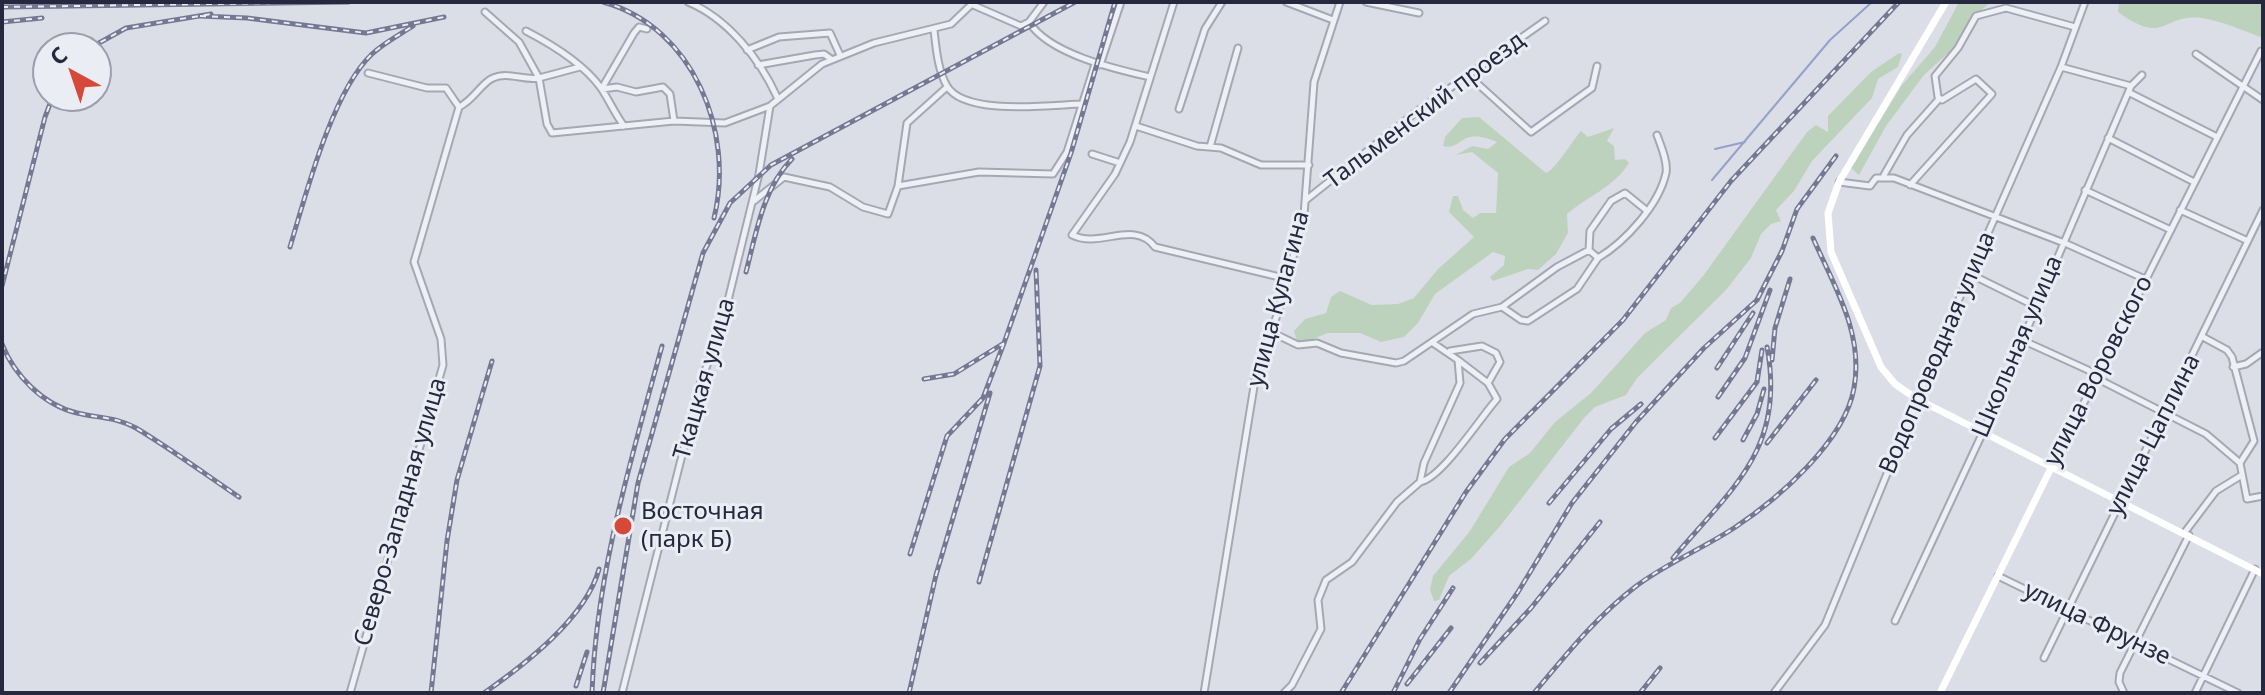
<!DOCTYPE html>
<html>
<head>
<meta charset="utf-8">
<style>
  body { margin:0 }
  #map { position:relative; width:2265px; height:695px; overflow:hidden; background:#dcdee7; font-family:"Noto Sans",sans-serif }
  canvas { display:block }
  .frame { position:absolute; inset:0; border:4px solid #25283e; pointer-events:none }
  .north { position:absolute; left:32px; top:32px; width:80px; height:80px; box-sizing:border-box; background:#ebedf5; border:2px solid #9c9eac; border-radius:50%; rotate:320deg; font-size:22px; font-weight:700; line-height:32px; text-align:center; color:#25283e }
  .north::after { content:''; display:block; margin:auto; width:28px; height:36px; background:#d64838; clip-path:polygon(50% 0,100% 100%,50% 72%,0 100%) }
</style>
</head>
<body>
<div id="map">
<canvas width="2265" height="695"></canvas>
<div class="frame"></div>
<div class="north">С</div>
</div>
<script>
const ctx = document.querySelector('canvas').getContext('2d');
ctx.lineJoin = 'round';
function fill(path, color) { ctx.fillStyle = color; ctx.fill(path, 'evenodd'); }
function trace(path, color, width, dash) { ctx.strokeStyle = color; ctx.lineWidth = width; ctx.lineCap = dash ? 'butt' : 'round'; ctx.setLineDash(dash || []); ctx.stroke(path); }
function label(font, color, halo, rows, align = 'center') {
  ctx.font = font + ' "Noto Sans",sans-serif'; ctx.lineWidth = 6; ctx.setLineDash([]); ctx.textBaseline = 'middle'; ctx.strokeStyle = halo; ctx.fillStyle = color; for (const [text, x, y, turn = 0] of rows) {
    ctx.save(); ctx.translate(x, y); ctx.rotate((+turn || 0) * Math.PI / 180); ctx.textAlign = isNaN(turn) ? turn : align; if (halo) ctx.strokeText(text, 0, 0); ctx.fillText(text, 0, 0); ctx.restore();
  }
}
fill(new Path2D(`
  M1959,2H1991L1974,16L1958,44L1924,75L1886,126L1859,175L1851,168L1902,85L1935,47Z
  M2119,2H2263V38C2244,31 2222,21 2202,18C2162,13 2166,47 2118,12Z
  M1899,53L1902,54L1898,67L1878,79L1872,98L1812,161L1794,191L1776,210L1781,221L1771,224L1761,234L1751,258L1726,290L1637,378L1626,395L1595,407L1584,418L1501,525L1472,558L1449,576L1439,600L1434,601L1430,590L1433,576L1470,531L1509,467L1530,453L1555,422L1591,393L1645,333L1666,320L1671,308L1680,303L1703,276L1807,132L1816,125L1828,132V116L1871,72Z
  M1479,117L1546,173C1556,169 1572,141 1581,131L1588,137L1614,128L1607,141L1614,146L1615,160L1625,159L1629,163C1613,188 1588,196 1567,214L1568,233L1556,254L1538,270L1528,269L1493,281L1490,277L1504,265L1505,256L1493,252L1435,294L1418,323L1404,337L1381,342L1360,333H1328L1303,343L1297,341L1294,331L1305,319L1326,313L1331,297L1340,291L1372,305L1398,304L1414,298L1438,269L1474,237L1449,212L1453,196H1458L1463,210L1473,218L1480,213H1496L1498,173L1472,152L1456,155L1472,146L1488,149L1497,142C1458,126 1464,151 1443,146L1445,137L1462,118Z`), '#bdd2bd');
trace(new Path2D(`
  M1715,149L1745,142
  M1712,180L1830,40L1872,2`), '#94a1ca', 2);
const street = new Path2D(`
  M688,2C727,18 760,59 777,97
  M1174,2L1130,142L1115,174L1072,235C1100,249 1134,219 1155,247L1288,279
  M1286,2L1333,20
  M1366,2L1419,13
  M973,5L1021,26L1029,22C1049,54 1115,69 1150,77
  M485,12L519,42L539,78L580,67
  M1029,22L1044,2
  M934,30C936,48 938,71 947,86C964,116 1051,105 1081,104
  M526,31C553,45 583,63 601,88C609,100 615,114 624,126
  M747,50L779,37L830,33L840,55
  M2196,54L2263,100
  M758,65L815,55L824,54L831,59
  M1100,65L1121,2
  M2061,67L2131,86
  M368,73L427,88H446L459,107
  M1468,75L1531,132L1592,88L1597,66
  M602,88L634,33L639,27L647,29
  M602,89L617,87L636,92L663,87L670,94L674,121
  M2130,93L2217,137
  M1179,109L1205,29L1222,2
  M1136,126L1197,146L1221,148L1261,165H1309
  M2108,138L2194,182
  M1210,147L1238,48
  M1092,154L1120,163
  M1884,175L1907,135L1939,99
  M1839,182L1870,186L1876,178H1894L2067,244L2145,279
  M1910,185L1992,94L1976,79L1942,100L1938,97L1935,76L1958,48L1976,16L2006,8L2075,27
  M898,186L979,172L1053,174L1067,152L1095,64
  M2085,190L2171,230
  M1306,200L1416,112L1545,21
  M754,201L784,177L830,187L863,207L888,214L898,186L907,123L947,87
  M2180,210L2248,241
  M1589,250L1590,231L1611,201L1625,193L1646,210
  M1970,274L2035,306
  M1502,307L1521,320L1528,321L1577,289L1598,258
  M1271,332L1298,345L1317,343L1341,353L1396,363L1404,361L1473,314L1502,307L1557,267L1589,250L1598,258C1625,242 1659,205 1666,173C1668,162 1661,146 1657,135
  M2203,337L2227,350L2232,357L2254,441L2240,463
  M2022,340L2088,370L2102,381L2206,434L2240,463L2247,499L2263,496
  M1450,351L1482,346L1496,353L1500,362L1488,383L1458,360
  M2233,367L2246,364L2263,352
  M2052,466L2261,51
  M1420,482C1442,478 1480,418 1497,399L1488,383
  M2185,532L2216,491L2242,475
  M1998,576L2238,693
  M1895,621L1983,432L2131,86L2142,75
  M2044,658L2263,210
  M350,693L443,365L441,339L414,262L459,107C474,100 481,83 493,78C508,71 524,81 539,78L547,124L552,133L674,121L725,123L770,106L822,64L874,43L951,24L974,2
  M622,693L700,384L722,325L759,174L770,106
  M1204,693L1257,368L1279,310L1304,215L1314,82L1340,2
  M1284,693L1292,685L1321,629L1318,600L1326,580L1352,562L1397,502L1420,482L1424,463L1460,383L1458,360L1433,343
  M1774,693L1825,625L1952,315L2061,67L2085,2
  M2124,693L2119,682L2120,673L2189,535
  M2195,693L2255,569`);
trace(street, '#a5a7b4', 9);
trace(street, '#eff0f5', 5);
trace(new Path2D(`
  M1946,2L1839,182L1828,213L1831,252L1881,367L1895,384L1917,399L2263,574
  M1940,693L2052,466`), '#fff', 7);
const rail = new Path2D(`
  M603,2C694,27 735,133 714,218
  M2,7L349,2
  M200,16L247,18L366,33L444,17
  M2,22L42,18
  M90,48L126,28L211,14
  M290,247C306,194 332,92 372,54C384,43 399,35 413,26
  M746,272C756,234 763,188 792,159
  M2,286L45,117L53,96
  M2,344C14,375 43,405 77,413C97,418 117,417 136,428C171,449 205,474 239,497
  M1772,360L1775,328L1790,279
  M1717,368L1753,313
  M924,379L954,374L1004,343
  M1718,397L1745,358L1770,290
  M1715,438L1757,382L1762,350
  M1743,440L1757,414L1764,389
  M1767,443L1816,380
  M1549,503L1611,429L1641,404
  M910,554L947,436L983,398L1004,343L1071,153L1115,2
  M1673,558C1733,487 1786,448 1767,347
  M979,582L1040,366L1036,270
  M1480,663L1531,608L1600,522
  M1407,684L1451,628
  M576,686L587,652
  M431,693L447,541L457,480L492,361
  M484,693C524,665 586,618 599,569
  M592,693C596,574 631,460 662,346
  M603,693L638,483L703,253L730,203L771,165L1075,2
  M909,693L936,575L990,393
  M1341,693L1466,492L1505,439L1623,320L1731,181L1899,2
  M1393,693L1420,639L1453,588
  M1449,693L1518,592L1572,503L1636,422L1704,348L1757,300L1782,251L1797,209L1836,156
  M1534,693C1566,655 1595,618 1635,587C1665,564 1702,549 1734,528C1778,499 1845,441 1854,388C1864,333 1834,286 1813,238
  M1640,693L1660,668`);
trace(rail, '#757892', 5);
trace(rail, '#ebedf5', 2, [6]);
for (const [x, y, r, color] of [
  [623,526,10,"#d64838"]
]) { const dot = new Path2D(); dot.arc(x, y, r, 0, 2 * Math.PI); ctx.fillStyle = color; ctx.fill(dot); trace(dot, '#ebedf5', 3); }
label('24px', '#25283e', '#ebedf5', [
  ["Тальменский проезд",1425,111,-37],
  ["улица Кулагина",1279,299,-75],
  ["Школьная улица",2018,347,-67],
  ["Водопроводная улица",1938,353,-67],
  ["улица Воровского",2099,371,-63],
  ["Ткацкая улица",705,379,-74],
  ["улица Цаплина",2154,435,-63],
  ["Северо-Западная улица",401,512,-74],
  ["улица Фрунзе",2097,624,26]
]);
label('24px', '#25283e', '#ebedf5', [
  ["Восточная",641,512],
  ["(парк Б)",641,540]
], 'left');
</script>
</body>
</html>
